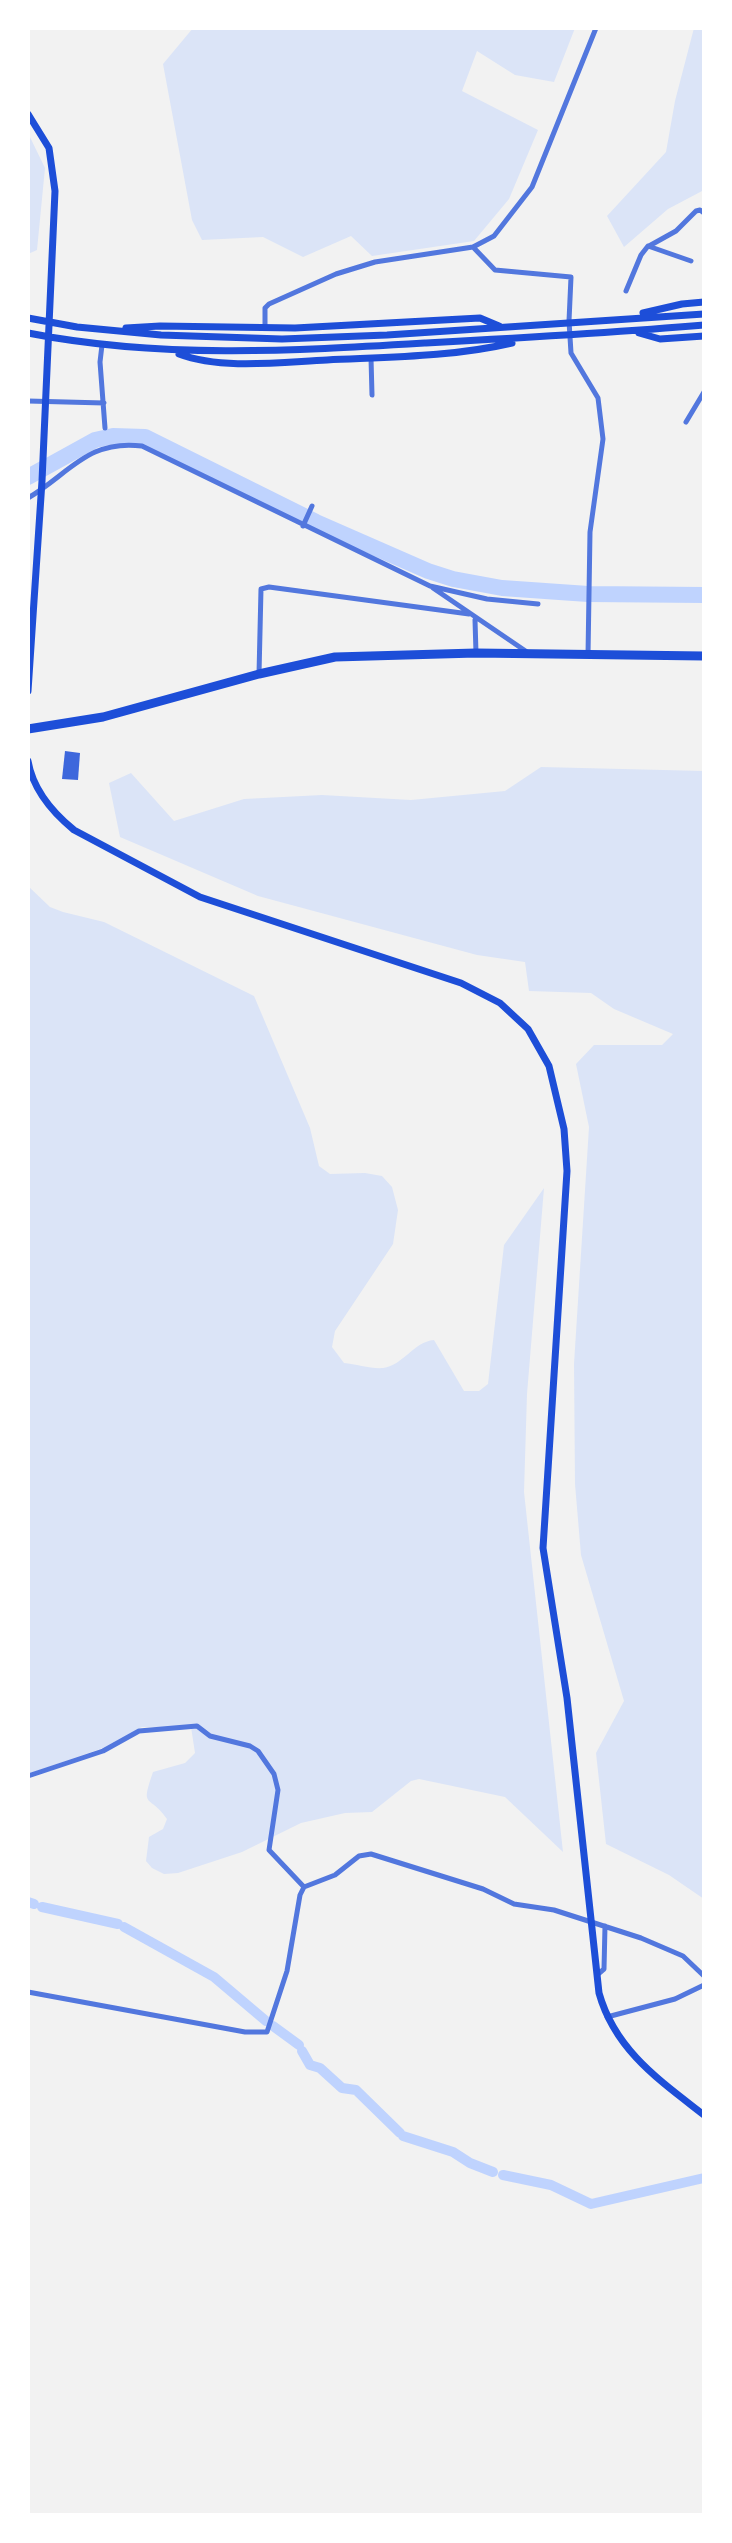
<!DOCTYPE html>
<html>
<head>
<meta charset="utf-8">
<style>
  body { margin:0 }
  #map { position:relative; width:732px; height:2543px; overflow:hidden; background:#f2f2f2; font-family:Figtree,sans-serif }
  canvas { display:block }
  .frame { position:absolute; inset:0; border:30px solid #fff; pointer-events:none }
</style>
</head>
<body>
<div id="map">
<canvas width="732" height="2543"></canvas>
<div class="frame"></div>
</div>
<script>
const ctx = document.querySelector('canvas').getContext('2d');
ctx.lineJoin = 'round';
function fill(path, color) { ctx.fillStyle = color; ctx.fill(path, 'evenodd'); }
function trace(path, color, width, dash) { ctx.strokeStyle = color; ctx.lineWidth = width; ctx.lineCap = dash ? 'butt' : 'round'; ctx.setLineDash(dash || []); ctx.stroke(path); }
fill(new Path2D(`
  M193,28H575L554,82L515,75L477,51L462,91L538,130L509,199L474,241L372,256L351,236L303,257L263,237L202,240L192,220L163,64Z
  M694,28H704V190L668,209L624,247L607,216L666,152L675,101Z
  M28,133L45,168L37,250L28,254Z
  M541,767L704,771V1899L669,1875L606,1844L596,1753L624,1701L581,1555L575,1484L574,1364L589,1127L576,1064L594,1045H662L673,1034L614,1009L591,993L529,991L525,962L477,955L258,896L120,837L109,783L131,773L174,821L244,799L322,795L411,800L505,791Z
  M28,886L50,907L63,912L104,922L254,996L310,1128L319,1166L330,1174L365,1173L382,1176L392,1187L398,1210L393,1244L335,1331L332,1347L344,1363C356,1364 371,1369 383,1368C404,1365 413,1342 434,1340L464,1391H479L488,1384L504,1245L544,1188L527,1394L524,1492L563,1852L505,1797L419,1779L411,1781L372,1812L345,1813L301,1823L242,1852L178,1873L164,1874L152,1868L146,1861L149,1837L163,1829L167,1819C149,1793 140,1810 153,1772L185,1763L195,1753L191,1727H142L103,1748L28,1774Z`), '#dbe4f7');
trace(new Path2D(`
  M28,1902L34,1904
  M42,1907L118,1924
  M124,1927L214,1977L266,2021
  M273,2026L299,2045
  M302,2051L310,2065L320,2068L342,2088L356,2090L400,2133
  M403,2136L453,2152L470,2163L493,2172
  M503,2175L551,2185L591,2204L704,2178`), '#bfd3fe', 10);
trace(new Path2D(`
  M28,477L95,440L113,436L145,437L316,522L428,571L453,579L502,588L588,594L704,595`), '#bfd3fe', 16);
fill(new Path2D(`
  M65,751L80,753L78,780L62,779Z`), '#3d67dc');
trace(new Path2D(`
  M649,246L676,231L696,211L700,210L704,213
  M473,247L495,270L571,277L569,321L571,353L598,398L603,439L590,532L588,655
  M626,291L641,255L648,246L691,261
  M265,327V308L269,304L336,274L375,262L473,247L494,236L532,187L596,28
  M102,345L100,362L105,428
  M371,358L372,395
  M28,401L104,403
  M686,422L704,392
  M28,498C69,474 88,439 142,446L430,586L487,599L538,604
  M303,526L312,506
  M433,588L527,652
  M475,620L476,653
  M259,674L261,589L269,587L469,614
  M28,1776L103,1751L139,1731L197,1726L210,1736L250,1746L258,1751L274,1774L278,1790L269,1850L304,1887
  M597,1975L604,1969L605,1926
  M28,1992L245,2032H267L287,1971L300,1895L304,1887L335,1875L359,1856L371,1854L483,1889L514,1904L554,1910L641,1938L683,1956L704,1976
  M607,2017L675,1999L704,1985`), '#5277de', 5);
trace(new Path2D(`
  M28,114L49,148L55,191L42,481L28,691
  M643,313L682,304L704,302
  M28,318L77,327L161,335L282,339L387,335L704,314
  M126,328L160,326L295,328L480,318L499,326
  M28,333C160,359 292,351 426,343C519,338 611,333 704,325
  M639,333L660,339L704,336
  M179,354C221,370 282,362 327,360C389,357 452,357 512,343
  M28,761C33,790 52,812 74,830L200,897L461,983L500,1003L528,1029L549,1066L564,1129L567,1171L543,1548L567,1698L599,1993C615,2050 659,2080 704,2115`), '#1d4ed8', 7);
trace(new Path2D(`
  M28,729L103,717L259,674L335,657L476,653L704,656`), '#1d4ed8', 9);
</script>
</body>
</html>
